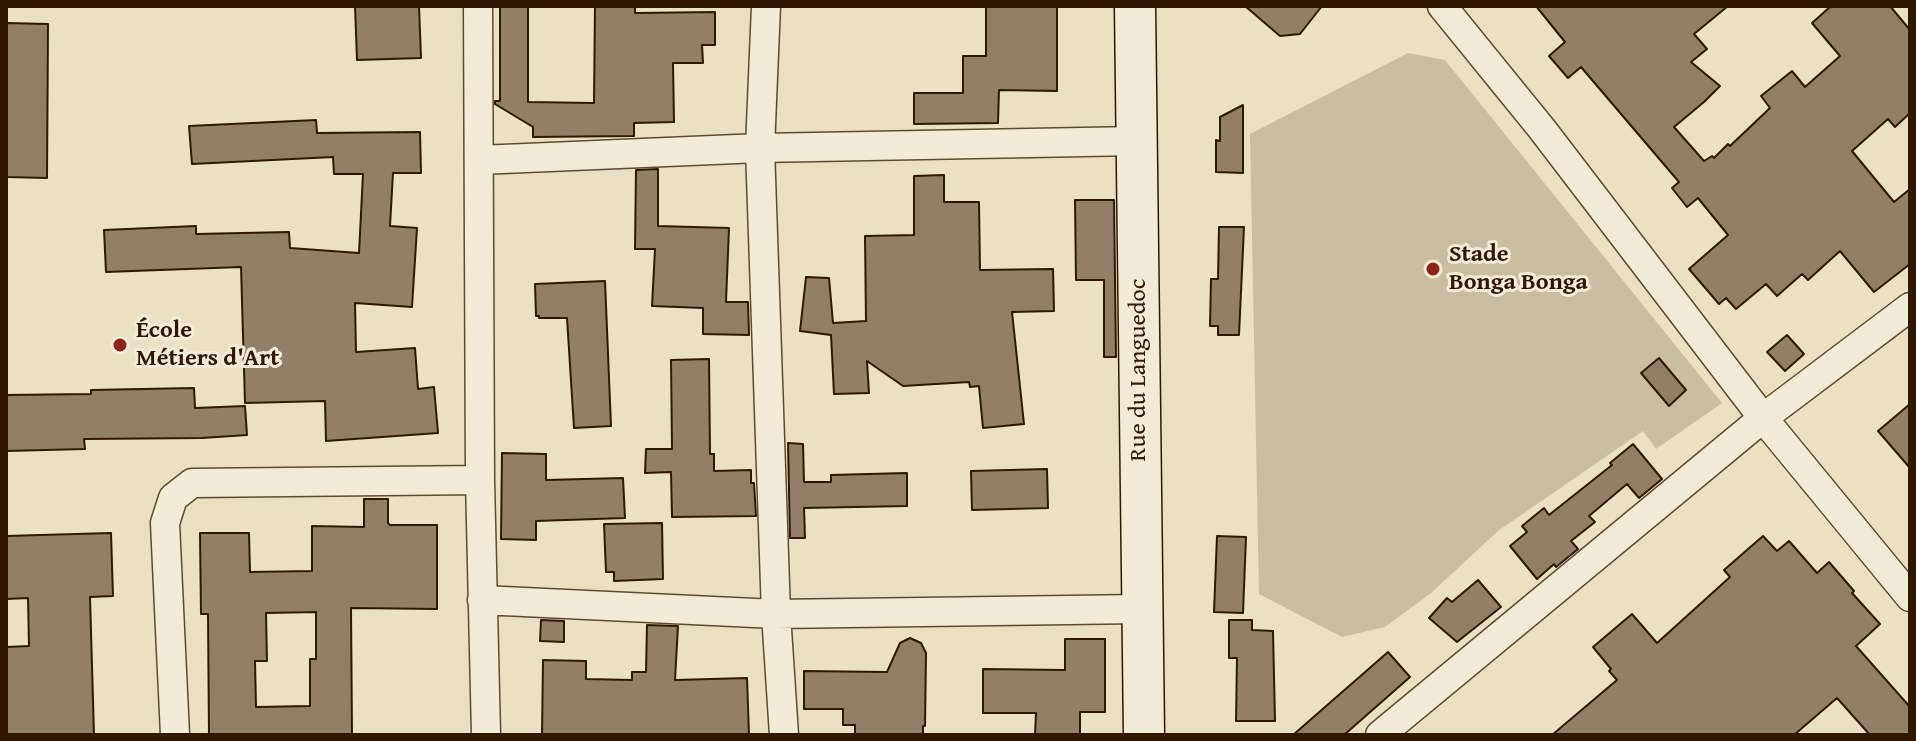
<!DOCTYPE html>
<html>
<head>
<meta charset="utf-8">
<style>
  body { margin:0 }
  #map { position:relative; width:1916px; height:741px; overflow:hidden; background:#eae0c3; font-family:"Gentium Book Plus",serif }
  canvas { display:block }
  .frame { position:absolute; inset:0; border:8px solid #2f1903; pointer-events:none }
</style>
</head>
<body>
<div id="map">
<canvas width="1916" height="741"></canvas>
<div class="frame"></div>
</div>
<script>
const ctx = document.querySelector('canvas').getContext('2d');
ctx.lineJoin = 'round';
function fill(path, color) { ctx.fillStyle = color; ctx.fill(path, 'evenodd'); }
function trace(path, color, width, dash) { ctx.strokeStyle = color; ctx.lineWidth = width; ctx.lineCap = dash ? 'butt' : 'round'; ctx.setLineDash(dash || []); ctx.stroke(path); }
function label(font, color, halo, rows, align = 'center') {
  ctx.font = font + ' "Gentium Book Plus",serif'; ctx.lineWidth = 6; ctx.setLineDash([]); ctx.textBaseline = 'middle'; ctx.strokeStyle = halo; ctx.fillStyle = color; for (const [text, x, y, turn = 0] of rows) {
    ctx.save(); ctx.translate(x, y); ctx.rotate((+turn || 0) * Math.PI / 180); ctx.textAlign = isNaN(turn) ? turn : align; if (halo) ctx.strokeText(text, 0, 0); ctx.fillText(text, 0, 0); ctx.restore();
  }
}
fill(new Path2D(`
  M1408,53L1445,60L1722,403L1656,449L1643,431L1498,531L1431,593L1385,627L1342,637L1259,594L1250,134Z`), '#cabea2');
const building = new Path2D(`
  M355,6H419L421,58L357,60Z
  M500,6H528V102L594,103L595,6H635V13L715,12V45H702L703,63H673L674,122L634,123V136L533,137V127L495,104V101H500Z
  M986,6H1057V91L999,90L998,123L914,124V93H963V56H986Z
  M1245,6H1322L1300,34L1280,36Z
  M1536,6H1728L1694,34L1707,49L1691,62L1720,86L1704,102L1674,127L1704,161L1712,156L1714,158L1728,144L1730,146L1770,108L1761,96L1792,71L1805,87L1840,56L1812,23L1831,6H1890L1910,30V113L1895,127L1888,119L1852,151L1894,202L1910,189V264L1874,292L1840,251L1808,280L1802,274L1777,296L1766,284L1736,309L1726,298L1719,304L1689,269L1728,235L1698,198L1687,207L1672,188L1679,182L1581,67L1568,78L1549,56L1565,42Z
  M6,23L48,24L47,178L6,177Z
  M1243,105V173L1216,172V140L1220,141V117Z
  M316,120L317,133L420,132L421,173H393L390,226L417,228L412,307L355,303L356,352L415,348L418,389L434,387L438,433L326,441L325,401L245,403L241,267L106,272L104,230L196,226V234L289,232L290,248L359,253L363,174H334L333,157L192,164L189,126Z
  M658,169V226L729,228L726,302H748L749,335L703,334V308L652,306L655,249H635L636,170Z
  M944,175V202H979L980,270L1053,269L1054,311L1012,312L1024,424L983,428L979,386L970,387L969,382L903,386L867,361L869,393L834,394L831,335L800,331L806,277L829,278L833,323L866,321L865,236L914,235V176Z
  M1075,200H1114L1116,357H1104V280H1076Z
  M1219,227H1244L1239,335H1218V326H1210L1211,279H1218Z
  M605,281L611,426L574,428L567,318H539V316H536L535,284Z
  M1787,335L1804,354L1785,371L1767,352Z
  M1659,358L1686,390L1669,406L1641,373Z
  M709,359L710,454H714V471L751,470V483H754L756,516L672,517L671,472L645,473L646,449H672L671,360Z
  M194,388L195,408L245,406L247,435L202,438L84,439L85,449L6,451V395L91,394V390Z
  M1910,404V468L1878,431Z
  M788,443L803,444L804,482H831V475L907,473V506L804,508L805,538H790Z
  M1633,444L1662,479L1639,498L1627,484L1589,516L1595,522L1571,541L1578,549L1556,567L1554,564L1537,579L1510,546L1527,532L1522,526L1544,508L1549,515L1612,465L1610,463Z
  M502,453L546,454V480L623,478L625,518L536,521V540L501,539Z
  M1047,469L1048,508L972,510L971,471Z
  M364,499H388V523L390,525H437V609L351,608L352,735H209L208,614H201L200,533H249L250,572L312,571V526L364,527ZM316,612V659H310V706L256,707L255,661H267L266,613Z
  M662,523L663,579L614,581V572H606L604,524Z
  M111,533L113,596L90,597L94,735H6V647L29,646L28,598L6,599V536Z
  M1217,536L1246,537L1243,613L1214,612Z
  M1763,536L1777,551L1789,541L1817,573L1829,562L1854,591L1852,593L1880,624L1856,646L1910,707V735H1870L1837,698L1794,735H1552L1617,680L1609,671L1611,669L1593,647L1632,614L1657,643L1730,577L1724,570Z
  M1478,580L1501,607L1457,642L1429,618L1447,598L1452,602Z
  M541,620L564,621V642L540,641Z
  M1229,620H1252V630L1273,631L1275,721H1236L1237,658H1229Z
  M647,625L678,626L675,680L747,678L749,735H542L543,660L586,661V679L632,680V672H646Z
  M910,638L921,643L926,653L925,726H923V735H855V725H843V709H804V671L887,672L900,643Z
  M1065,639H1105V712H1080V735H1035L1036,713H983V669L1065,670Z
  M1388,652L1410,677L1344,735H1293Z`);
fill(building, '#908067');
trace(building, '#2f1903', 2);
const street = new Path2D(`
  M478,6L480,480L486,735
  M766,6L760,148L776,614L784,735
  M1442,6L1542,129L1763,418L1910,597
  M479,160L760,148L1137,141
  M482,600L776,614L1141,609
  M175,735L165,523L173,498L192,483L480,480
  M1380,735L1763,418L1910,307`);
const secondary = new Path2D(`
  M1135,6L1144,735`);
trace(street, '#5e4b33', 31);
trace(secondary, '#2f1903', 43);
trace(street, '#f1ebd8', 28);
trace(secondary, '#f1ebd8', 40);
for (const [x, y, r, color] of [
  [1433,269,8,"#8f2418"],
  [120,345,8,"#8f2418"]
]) { const dot = new Path2D(); dot.arc(x, y, r, 0, 2 * Math.PI); ctx.fillStyle = color; ctx.fill(dot); trace(dot, '#f1ebd8', 3); }
label('bold 24px', '#2f1903', '#f1ebd8', [
  ["Stade",1449,255],
  ["Bonga Bonga",1449,283],
  ["École",136,331],
  ["Métiers d'Art",136,359]
], 'left');
label('24px', '#2f1903', '#f1ebd8', [
  ["Rue du Languedoc",1139,370,-90]
]);
</script>
</body>
</html>
